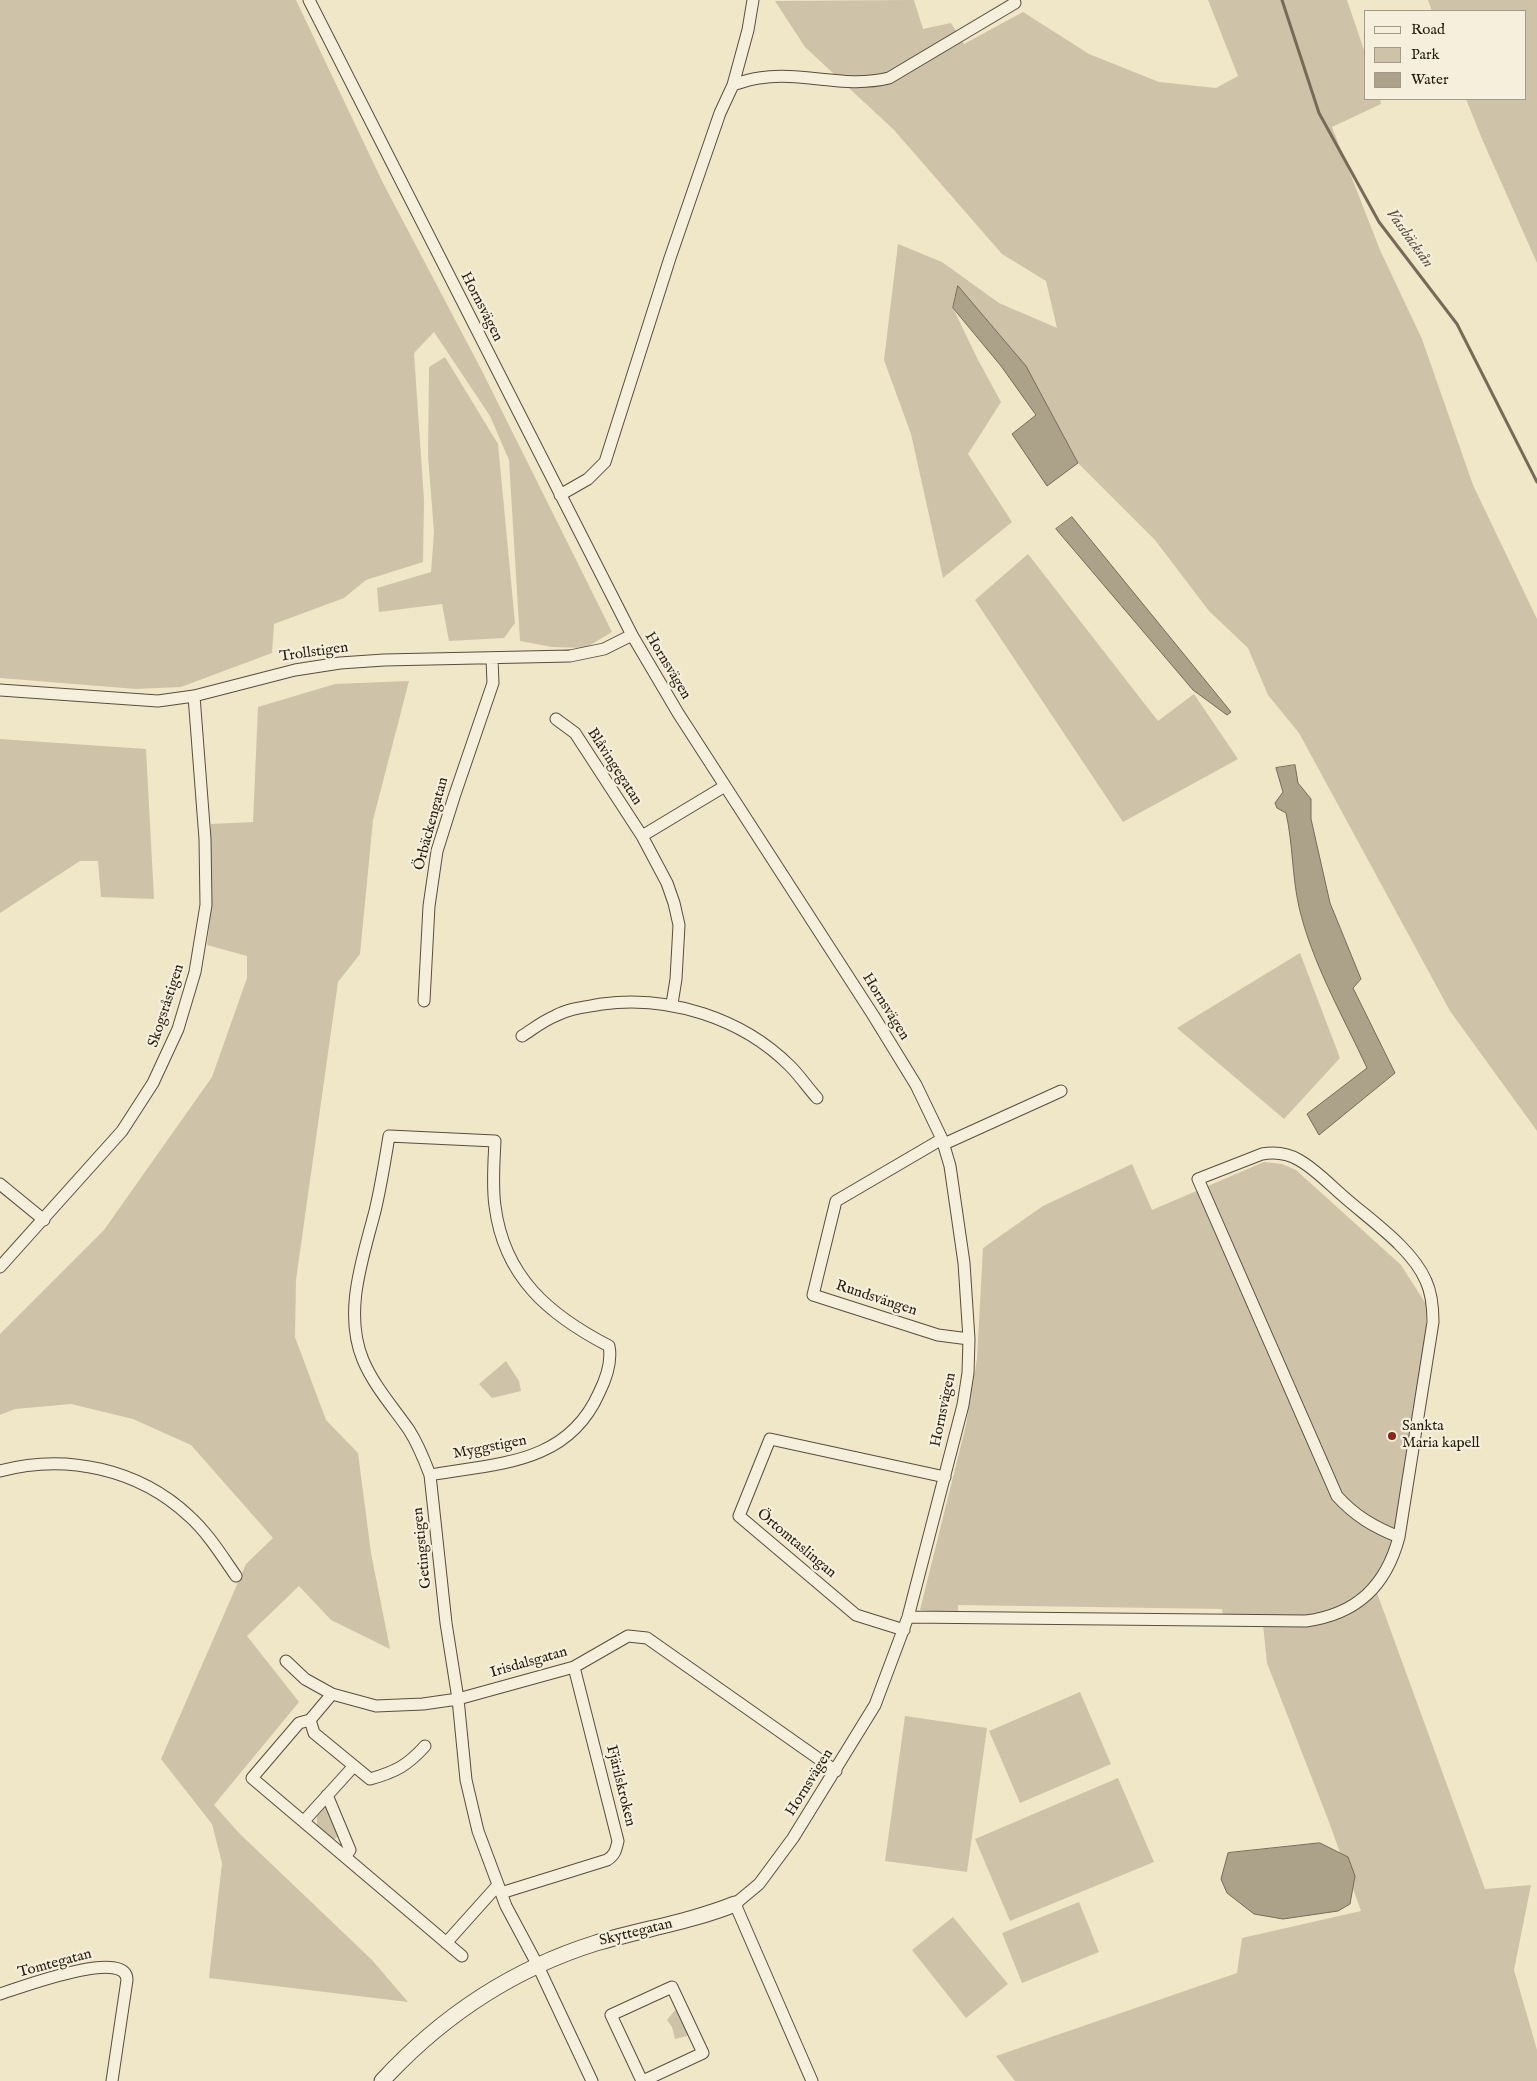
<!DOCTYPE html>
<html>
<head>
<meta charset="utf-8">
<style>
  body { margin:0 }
  #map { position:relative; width:1537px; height:2081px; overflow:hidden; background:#f0e6c8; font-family:"IM FELL English",serif }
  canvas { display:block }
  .legend { position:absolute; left:1364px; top:10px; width:162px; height:90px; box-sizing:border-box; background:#f5efdb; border:1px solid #a39a89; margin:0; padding:6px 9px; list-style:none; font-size:15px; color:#271b0e }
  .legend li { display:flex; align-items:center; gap:10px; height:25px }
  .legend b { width:25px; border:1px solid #a39a89 }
</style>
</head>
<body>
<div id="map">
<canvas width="1537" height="2081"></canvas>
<ul class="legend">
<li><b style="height:6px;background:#f5efdb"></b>Road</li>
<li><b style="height:14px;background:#cec3a8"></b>Park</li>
<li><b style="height:14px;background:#aca189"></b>Water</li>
</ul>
</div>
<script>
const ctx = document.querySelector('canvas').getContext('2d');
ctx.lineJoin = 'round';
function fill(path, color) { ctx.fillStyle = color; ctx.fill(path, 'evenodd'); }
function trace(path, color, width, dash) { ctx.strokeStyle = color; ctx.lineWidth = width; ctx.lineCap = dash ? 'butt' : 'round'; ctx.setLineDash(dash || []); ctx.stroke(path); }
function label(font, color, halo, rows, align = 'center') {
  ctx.font = font + ' "IM FELL English",serif'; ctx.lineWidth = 4.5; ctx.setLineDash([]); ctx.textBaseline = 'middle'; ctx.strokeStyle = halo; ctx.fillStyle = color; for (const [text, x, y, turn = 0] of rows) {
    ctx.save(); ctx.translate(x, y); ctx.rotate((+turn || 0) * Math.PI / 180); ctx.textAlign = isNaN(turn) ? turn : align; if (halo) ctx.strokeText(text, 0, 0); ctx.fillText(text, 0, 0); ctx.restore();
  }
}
fill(new Path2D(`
  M0,0H296L383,183L481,369L612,632L585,648L552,647L520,641L509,460L490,416L434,332L414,353L424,500L423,562L366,580L344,598L274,624L272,653L181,687L136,689L0,678Z
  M914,0L923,29L951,23L964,44L1023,12L1089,54L1159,82L1216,88L1238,76L1208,0H1347L1366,56V99H1380L1381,104L1332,127L1380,250L1422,339L1473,485L1537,619V1131L1450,1011L1299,733L1268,695L1248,648L1209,611L1155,540L1078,463L1026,366L958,287L953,308L977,358L1001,402L968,454L1012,522L943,578L911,434L884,360L898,244L942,262L999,303L1057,328L1046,281L1002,254L894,130L805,47L775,1Z
  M1428,0H1537V263L1482,139L1466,99H1526V11H1432Z
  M445,357L498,444L515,623L504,638L449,641L442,604L379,612L377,588L431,572L434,532L428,456L429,367Z
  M1028,554L1158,721L1194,694L1238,759L1123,822L975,600Z
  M409,681L373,820L360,954L338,982L296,1280L295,1337L326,1420L358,1453L371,1553L390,1649L331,1620L299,1586L247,1636L299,1702L214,1805L239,1833L372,1960L408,2002L209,1978L222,1863L212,1824L161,1759L246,1564L273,1538L191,1445L133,1419L71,1404L15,1409L0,1415V1334L104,1230L212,1077L247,978V956L207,945L211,909V824L253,822L258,707L335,684Z
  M0,739L146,749L154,899L101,897L98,861H80L0,913Z
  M1300,953L1340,1058L1284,1119L1177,1028Z
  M1264,1162L1282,1164L1296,1170L1401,1265L1426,1304V1331L1392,1547L1377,1593L1485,1889L1531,1885L1514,1970L1537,2050V2081H1015L996,2056L1237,1973L1242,1938L1361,1911L1329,1822L1267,1663L1262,1615L1223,1616L1222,1609L958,1605V1613L920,1610L966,1425L977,1359L983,1248L1043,1206L1132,1164L1152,1210Z
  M506,1361L519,1381L521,1391L492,1398L479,1384Z
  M1080,1692L1111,1764L1020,1803L989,1731Z
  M905,1716L987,1728L967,1872L885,1861Z
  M1118,1778L1154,1862L1010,1921L975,1839Z
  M326,1802L341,1834L332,1841L317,1826V1813Z
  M1079,1902L1099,1952L1022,1983L1002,1933Z
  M953,1917L1008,1984L966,2018L912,1950Z
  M675,2010C682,2015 688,2028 687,2036L675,2039L672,2027L667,2020Z`), '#cec3a8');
const water = new Path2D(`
  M958,286L1026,366L1078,463L1047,486L1012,434L1036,415L1001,366L953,308Z
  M1072,517L1231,712L1227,715L1193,690L1056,529Z
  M1295,765L1298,783L1311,799V819L1330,903L1361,979L1353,988L1395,1073L1319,1135L1307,1114L1367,1068C1343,1016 1312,963 1299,907C1292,876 1293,844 1286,813L1277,808L1275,803L1283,792L1276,768Z
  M1320,1843L1348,1857L1355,1876L1350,1904L1338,1911L1283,1919L1254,1914L1227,1893L1221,1879L1228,1853Z`);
fill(water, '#aca189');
trace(water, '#776b58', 1);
trace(new Path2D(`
  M1282,0L1319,113L1379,222L1457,324L1537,482`), '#776b58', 3);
const minor = new Path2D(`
  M309,0L632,635L678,713L873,1015L916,1085L942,1139L950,1166L964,1263L969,1339L968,1373L963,1405L908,1617L875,1705L793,1838L759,1884L735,1904L812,2081
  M733,85C742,82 750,79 759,78C803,71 844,89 889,78L1015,3
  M560,495L588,479L605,462L670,258L720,113L733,85L748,30L753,0
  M0,690L158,701L194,696L295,670L340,663L384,660L570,656L604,649L632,635
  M556,719L575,733L642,836L667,883L674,903L679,925L676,979L672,1004
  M642,836L725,786
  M424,1001L429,906L437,851L454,797L493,683L492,659
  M522,1036C533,1029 543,1021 555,1016C569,1008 586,1007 602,1004C669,995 742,1018 790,1066C800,1076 808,1088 817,1098
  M942,1139L836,1201L813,1295L938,1335L969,1339
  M944,1144L1061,1091
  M0,1184L44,1220
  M0,1267L122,1131L153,1083L178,1029L195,972L206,905L205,839L194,696
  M0,1471C66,1453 139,1469 189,1516C208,1533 222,1556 236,1576
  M430,1475C497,1463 567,1465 599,1393C606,1379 612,1361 609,1346C549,1315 504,1277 495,1206C492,1185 494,1162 495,1141L389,1136C385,1161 381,1186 375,1211C363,1258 343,1312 363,1360C374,1386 393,1407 409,1430C418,1444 424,1459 430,1475L446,1623L458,1699L466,1780L478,1831L506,1906L537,1964L592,2081
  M908,1617L1306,1621C1357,1614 1386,1586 1399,1537L1433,1322C1433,1308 1432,1294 1426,1281C1412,1248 1370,1220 1343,1196C1329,1184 1315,1169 1299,1160C1287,1153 1274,1152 1262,1154L1198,1179L1337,1496C1355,1516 1374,1527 1399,1537
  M904,1630L856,1615L739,1516L770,1439L945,1477
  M286,1661L305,1679L332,1694L376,1706L423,1704L458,1699L574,1667L628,1636L647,1638L836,1771
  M332,1694L310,1720L299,1723L252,1778L462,1956
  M310,1720L314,1733L370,1779C395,1772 407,1766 425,1746
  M327,1795L350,1850L345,1857
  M304,1821L353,1767
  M501,1893L607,1860C615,1855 616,1850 618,1841L574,1667
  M446,1943L498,1885
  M0,1994C19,1988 127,1947 127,1980L112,2081
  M642,2081L611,2015L672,1987L703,2053L643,2081`);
const tertiary = new Path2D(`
  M382,2081C441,2017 513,1969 596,1943C643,1929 690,1922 735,1904`);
trace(minor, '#594e3c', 13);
trace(tertiary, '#594e3c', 17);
trace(minor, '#f5efdb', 11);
trace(tertiary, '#f5efdb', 15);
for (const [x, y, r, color] of [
  [1392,1436,5,"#8f2418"]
]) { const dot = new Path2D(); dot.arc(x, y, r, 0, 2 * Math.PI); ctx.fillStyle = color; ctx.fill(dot); trace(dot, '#f5efdb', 2); }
label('15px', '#271b0e', '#f5efdb', [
  ["Hornsvägen",481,307,63],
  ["Trollstigen",314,653,-8],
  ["Hornsvägen",667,666,59],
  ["Blåvingegatan",614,767,57],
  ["Örbäckengatan",432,824,-75],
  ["Skogsråstigen",167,1006,-72],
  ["Hornsvägen",885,1007,58],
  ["Rundsvängen",876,1299,18],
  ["Hornsvägen",944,1410,-78],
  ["Myggstigen",490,1448,-11],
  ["Örtomtaslingan",796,1544,40],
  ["Getingstigen",423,1548,-96],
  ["Irisdalsgatan",529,1663,-16],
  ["Hornsvägen",810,1783,-58],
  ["Fjärilskroken",620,1786,76],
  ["Skyttegatan",636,1933,-14],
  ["Tomtegatan",55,1964,-15]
]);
label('15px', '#271b0e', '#f5efdb', [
  ["Sankta",1402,1427],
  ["Maria kapell",1402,1444]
], 'left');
label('italic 16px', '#5c513f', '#f5efdb', [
  ["Vassbäcksån",1409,239,54]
]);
</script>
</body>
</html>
